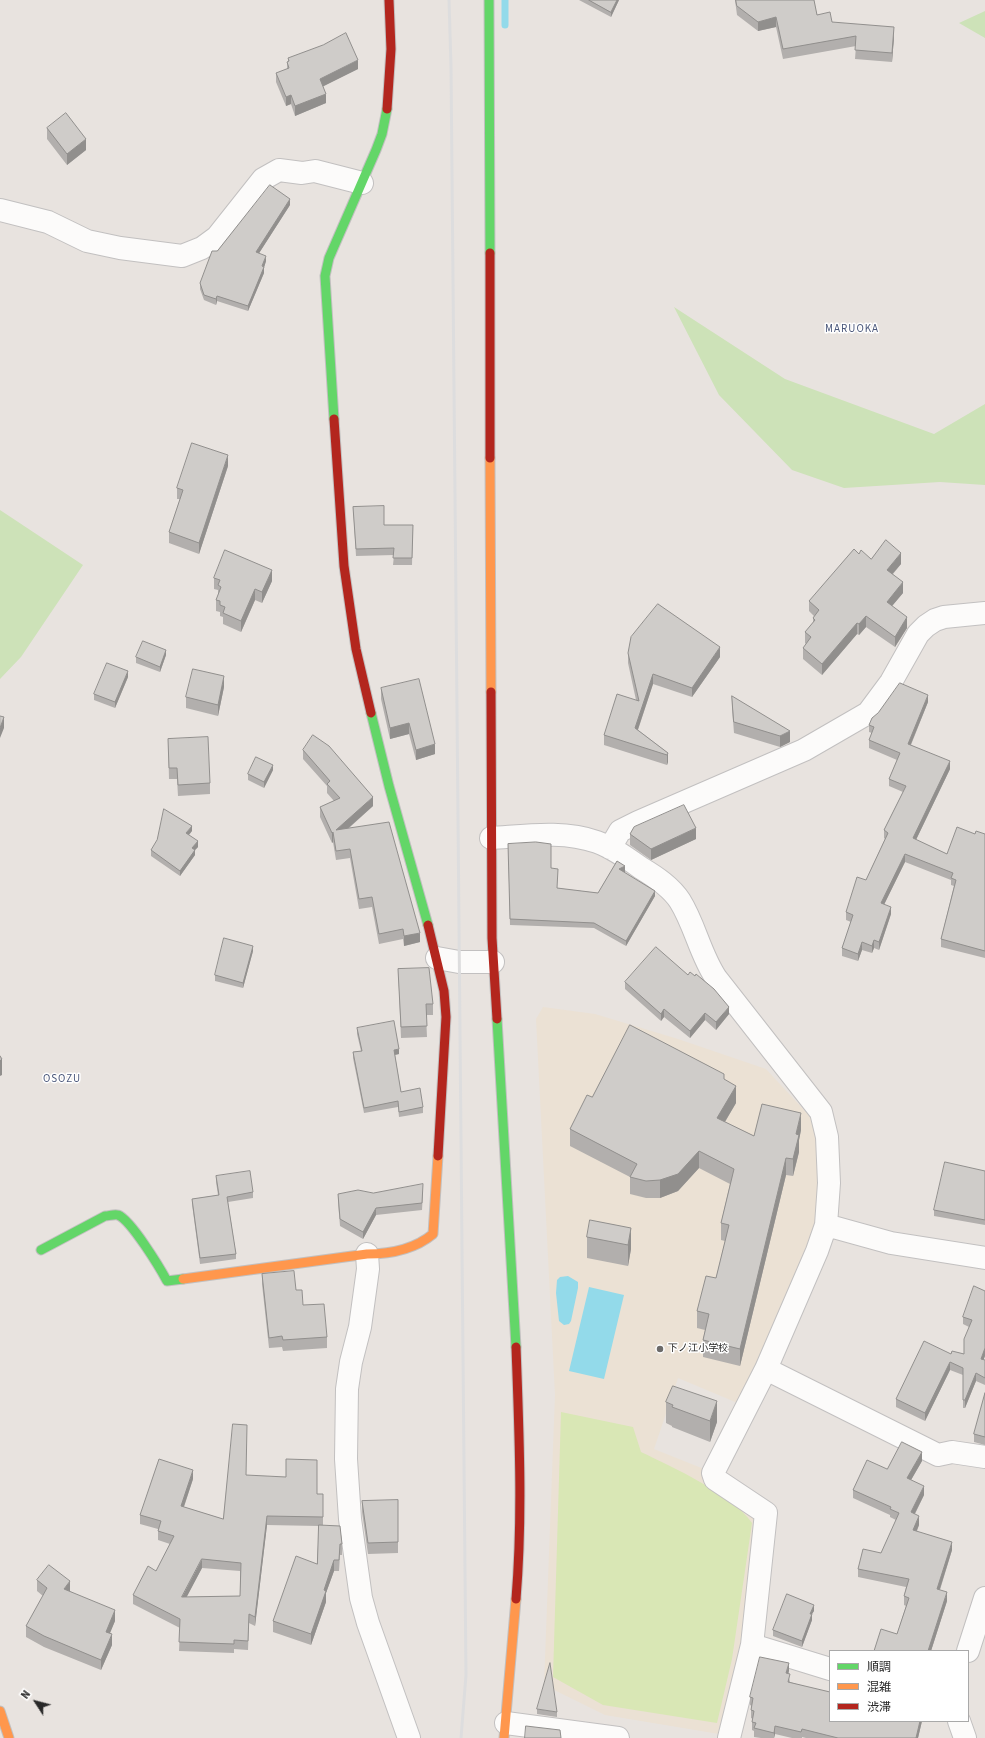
<!DOCTYPE html>
<html>
<head>
<meta charset="utf-8">
<style>
  body { margin:0 }
  #map { position:relative; width:985px; height:1738px; overflow:hidden; background:#e8e3df; font-family:"Source Sans 3","Noto Sans JP",sans-serif }
  canvas { display:block }
  .legend { position:absolute; left:829px; top:1650px; width:140px; height:72px; box-sizing:border-box; background:#fff; border:1px solid #a9a9a9; margin:0; padding:5px 7px; list-style:none; font-size:12px; color:#292929 }
  .legend li { display:flex; align-items:center; gap:8px; height:20px }
  .legend b { width:20px; border:1px solid #a9a9a9 }
  .north { position:absolute; left:16px; top:1682px; width:40px; height:40px; -webkit-text-stroke:3px #fff; paint-order:stroke; rotate:306deg; font-size:11px; font-weight:700; line-height:16px; text-align:center; color:#292929 }
  .north::after { content:''; display:block; margin:auto; width:14px; height:18px; background:#292929; clip-path:polygon(50% 0,100% 100%,50% 72%,0 100%) }
</style>
</head>
<body>
<div id="map">
<canvas width="985" height="1738"></canvas>
<ul class="legend">
<li><b style="height:5px;background:#63d668"></b>順調</li>
<li><b style="height:5px;background:#ff974d"></b>混雑</li>
<li><b style="height:5px;background:#b3261e"></b>渋滞</li>
</ul>
<div class="north">N</div>
</div>
<script>
const ctx = document.querySelector('canvas').getContext('2d');
ctx.lineJoin = 'round';
function fill(path, color) { ctx.fillStyle = color; ctx.fill(path, 'evenodd'); }
function trace(path, color, width, dash) { ctx.strokeStyle = color; ctx.lineWidth = width; ctx.lineCap = dash ? 'butt' : 'round'; ctx.setLineDash(dash || []); ctx.stroke(path); }
function label(font, color, halo, rows, align = 'center') {
  ctx.font = font + ' "Source Sans 3","Noto Sans JP",sans-serif'; ctx.lineWidth = 3; ctx.setLineDash([]); ctx.textBaseline = 'middle'; ctx.strokeStyle = halo; ctx.fillStyle = color; for (const [text, x, y, turn = 0] of rows) {
    ctx.save(); ctx.translate(x, y); ctx.rotate((+turn || 0) * Math.PI / 180); ctx.textAlign = isNaN(turn) ? turn : align; if (halo) ctx.strokeText(text, 0, 0); ctx.fillText(text, 0, 0); ctx.restore();
  }
}
fill(new Path2D(`
  M543,1007L595,1014L678,1039L766,1069L817,1124L821,1195L812,1245L740,1404L678,1378L654,1449L709,1471L752,1508L758,1522L753,1590L725,1735L605,1715L544,1685L555,1395L536,1019Z`), '#ebe1d4');
fill(new Path2D(`
  M985,11V38L959,23Z
  M674,307L785,379L934,434L985,404V485L940,482L844,488L792,470L719,395Z
  M0,510L83,565L21,657L0,679Z`), '#cde2b8');
fill(new Path2D(`
  M561,1412L633,1427L641,1452C674,1468 732,1494 752,1523L732,1659L717,1723L603,1705L553,1677Z`), '#d9e7b5');
fill(new Path2D(`
  M568,1276L578,1282V1288L571,1321L569,1324L564,1325L559,1321L556,1293L557,1280L560,1277Z
  M589,1287L624,1295L604,1379L569,1371Z`), '#93daea');
trace(new Path2D(`
  M505,25V0`), '#93daea', 7);
const street = new Path2D(`
  M0,210L48,222L87,241L120,248L182,256L202,248L217,237L263,179L279,170L302,173L315,171L362,183
  M491,838C525,836 563,830 597,842C613,848 627,858 641,868C656,877 671,887 680,901C695,925 700,954 716,978L821,1112L827,1137L829,1183L826,1225L817,1251L766,1369L713,1473L715,1479L766,1513L752,1645L729,1738
  M610,848L620,831L638,822L804,750L868,713L891,682L918,634L926,626L935,620L944,617L985,613
  M437,958L459,962H493
  M826,1225L891,1243L985,1258
  M367,1254L368,1269L360,1327L351,1362L347,1389L346,1459L350,1519L361,1598L368,1623L409,1738
  M766,1369L938,1455L952,1452L985,1457
  M752,1645L830,1669
  M968,1651L985,1598
  M959,1721L965,1738
  M506,1723L618,1738`);
const fast = new Path2D(`
  M489,0L490,253
  M334,419L325,276L329,258L376,150L382,134L387,109
  M371,713L389,786L428,925
  M497,1019L516,1347
  M41,1250L105,1216C109,1216 114,1214 118,1215C131,1220 160,1268 167,1281L183,1279`);
const slow = new Path2D(`
  M490,458L491,692
  M183,1279L367,1254C390,1254 415,1249 433,1234L438,1156
  M0,1711L9,1738
  M504,1738L516,1599`);
const jam = new Path2D(`
  M387,109L391,49L389,0
  M490,253V458
  M334,419L344,566L356,649L371,713
  M491,692L492,938L497,1019
  M428,925L444,991L446,1017L438,1156
  M516,1347C519,1430 523,1515 516,1599`);
trace(street, '#c2c0c0', 24);
trace(fast, '#c2c0c0', 11);
trace(slow, '#c2c0c0', 11);
trace(jam, '#c2c0c0', 11);
trace(street, '#fcfbfa', 22);
trace(fast, '#63d668', 9);
trace(slow, '#ff974d', 9);
trace(jam, '#b3261e', 9);
trace(new Path2D(`
  M449,0L451,66L466,1675L461,1738`), '#ddddde', 3);
fill(new Path2D(`
  M579,0H619L611,17Z
  M735,0H814L817,15L832,22L894,37L892,62L855,59L856,46L783,59L776,27L758,31L737,15Z
  M288,58L358,69L323,86L326,103L295,116L291,104L286,106L276,82V73L287,69V62H288Z
  M47,128L86,150L67,165L47,139Z
  M290,205L259,253L266,261L264,267V273L248,311L217,301L216,305L204,300L200,289V283L217,251Z
  M228,466L199,554L169,543V532L180,499H177V488Z
  M353,507L384,525H413L412,565H393L394,555L356,556Z
  M859,554L871,559L901,564L893,574L903,593L892,606L907,628L895,647L866,627L859,635L857,634L822,675L803,659V648L806,644L805,643V632L813,623V618L814,616L809,611V601Z
  M214,578L272,581L262,603L255,600L241,632L223,624V617L220,616V612L216,611V600L218,595V590L214,589Z
  M628,653L720,657L692,697L653,684L638,730L668,753V762L667,765L604,745V735L636,700L628,663Z
  M166,655L160,672L136,663V657Z
  M128,677L115,708L94,700V694Z
  M224,687L218,716L186,708V697Z
  M381,688L435,754L416,760L409,734L390,739L381,699Z
  M732,696L790,742L780,747L734,733L732,707Z
  M928,702L911,745L950,769L916,840L947,854L975,834H985V958L941,947V939L954,886L951,885V880L905,862L884,904L891,914L879,950L874,948L872,953L862,950L858,961L842,956V948L851,922L846,920V912L866,880L885,839L884,838V830L903,792L889,786V779L897,760L869,748V740L872,733L869,732V725Z
  M168,739L210,783V794L178,796L177,779H169Z
  M303,750L373,806L349,828L420,942L404,946L403,939L379,944L372,907L359,909L350,858L336,860L333,842L332,843L320,817V807L334,801L327,793V786L303,759Z
  M273,770L264,788L248,780V774Z
  M192,831L189,835L198,847L195,850V855L180,876L151,856V850Z
  M630,834L696,839L651,860L630,845Z
  M508,844L551,868L557,888L598,893L617,861L625,872H624L655,896L626,946L594,928L510,925Z
  M253,951L243,988L215,981V975Z
  M398,969L433,1004V1015H426L427,1037L401,1038Z
  M625,982L729,1014L716,1030L705,1020L690,1038L664,1017L661,1021L625,989Z
  M357,1028L399,1054L395,1055L401,1092L423,1107V1113L399,1117L398,1107L364,1113L353,1058V1052L361,1051L357,1034Z
  M724,1079L736,1103L725,1122L754,1136L801,1130L799,1140V1152L793,1176L786,1175L740,1366L703,1357V1340L705,1330L697,1328V1311L716,1278L725,1241L721,1240V1223L730,1184L699,1168L678,1191L660,1198H646L630,1194V1177L570,1146V1129L592,1097Z
  M985,1171V1225L934,1216V1210Z
  M216,1176L253,1192V1198L228,1202L236,1254V1259L200,1264L192,1204V1199L218,1195L216,1182Z
  M423,1192L422,1210L376,1215L363,1239L340,1226L338,1202V1194Z
  M631,1228V1249L628,1266L587,1258V1237Z
  M262,1274L296,1290L303,1305L327,1337V1348L283,1351L282,1347L269,1348L262,1284Z
  M985,1291V1356L983,1360H985V1385L976,1381L965,1408H963V1375L950,1370L925,1421L896,1407V1399L951,1354H964L969,1327L963,1324V1317Z
  M985,1393V1445L974,1442V1434Z
  M666,1402L717,1422L710,1442L672,1427V1426L666,1423Z
  M922,1461L911,1480L924,1495L915,1514L919,1525L917,1531L952,1550L940,1590L947,1601L931,1651H874L897,1634L906,1606L904,1605V1596L906,1587L858,1577V1569L881,1553L896,1520L890,1517V1515L853,1498V1490Z
  M246,1475L317,1494H323V1525L342,1544V1555H340L339,1571H334L326,1593V1602L311,1645L273,1632V1621L317,1564L319,1526L267,1525L255,1626L249,1623L248,1650L234,1649V1653L179,1651L180,1628L133,1604V1595L156,1571L170,1544L158,1540V1529L140,1524V1515L193,1479L184,1507L223,1519ZM202,1568L240,1571V1596L186,1597Z
  M362,1501L398,1542V1553L368,1554L362,1512Z
  M37,1580L70,1591L115,1621L109,1634L112,1645L101,1670L44,1647L26,1637V1626L43,1596L37,1591Z
  M814,1611L812,1614V1620L802,1647L773,1636V1630Z
  M789,1671L788,1674L790,1682L922,1721L918,1738H806L802,1737V1738H792L775,1734L774,1738H761L754,1737V1731L752,1730V1722L753,1719L751,1718V1710L752,1706L750,1705V1697Z
  M537,1709L557,1712V1717L537,1714Z`), '#b2afad');
fill(new Path2D(`
  M617,0H619L611,17V12Z
  M776,17V27L758,31V22Z
  M894,27V37L892,62V53Z
  M358,60V69L320,88V79Z
  M326,94V103L295,116V106Z
  M291,95V104L286,106V97Z
  M86,139V150L67,165V154Z
  M290,199V205L256,258V252Z
  M266,256V261L263,271L264,267V273L248,311V306Z
  M217,296V301L216,305V299Z
  M228,455V466L199,554V543Z
  M901,553V564L887,580V570Z
  M272,570V581L262,603V592Z
  M903,582V593L887,612V602Z
  M255,589V600L241,632V621Z
  M866,616V627L859,635V624Z
  M907,617V628L895,647V637Z
  M857,623V634L822,675V664Z
  M720,647V657L692,697V688Z
  M166,650V655L160,672V667Z
  M128,671V677L115,708V702Z
  M653,674V684L635,738V728Z
  M224,676V687L218,716V705Z
  M928,695V702L908,751V744Z
  M4,717V728L0,738V728Z
  M409,723V734L390,739V728Z
  M790,731V742L780,747V736Z
  M435,744V754L416,760V750Z
  M668,753V762L667,765V755Z
  M950,761V769L913,846V838Z
  M273,765V770L264,788V782Z
  M373,797V806L336,839V830Z
  M192,826V831L186,838V833Z
  M696,828V839L651,860V849Z
  M333,832V842L332,843V833Z
  M198,841V847L195,850V855L180,876V871L192,848Z
  M905,854V862L881,911V903Z
  M625,866V872L619,875V869Z
  M655,891V896L626,946V941Z
  M891,907V914L879,950V942Z
  M420,933V942L404,946V936Z
  M874,940V948L872,953V946Z
  M862,942V950L858,961V954Z
  M253,946V951L243,988V983Z
  M729,1007V1014L716,1030V1022Z
  M664,1009V1017L661,1021V1014Z
  M705,1013V1020L690,1038V1031Z
  M399,1049V1054L394,1055V1050Z
  M2,1059V1075L0,1076V1061Z
  M736,1086V1103L717,1135V1118Z
  M801,1113V1130L799,1140V1152L793,1176V1159L796,1134Z
  M699,1151V1168L678,1191L660,1198V1180Z
  M786,1158V1175L740,1366V1349Z
  M376,1208V1215L363,1239V1232Z
  M631,1228V1249L628,1266V1245Z
  M985,1348V1356L981,1367V1359Z
  M950,1362V1370L925,1421V1413Z
  M976,1373V1381L965,1408V1400Z
  M717,1401V1422L710,1442V1421Z
  M922,1452V1461L907,1487V1478Z
  M193,1470V1479L181,1515V1506Z
  M924,1486V1495L911,1521V1512Z
  M267,1516V1525L255,1626V1617Z
  M919,1516V1525L913,1539V1530Z
  M952,1542V1550L937,1598V1589Z
  M202,1559V1568L182,1606V1597Z
  M334,1560V1571L326,1593V1602L311,1645V1634L324,1590Z
  M70,1581V1592L64,1589Z
  M947,1592V1601L931,1651H928Z
  M814,1605V1611L812,1614V1620L802,1647V1641L810,1614Z
  M115,1610V1621L106,1643V1632Z
  M112,1634V1645L101,1670V1660Z
  M789,1663V1671L786,1681V1673Z
  M920,1721H922L918,1738H916Z
  M775,1726V1734L774,1738V1733Z`), '#918f8d');
const building = new Path2D(`
  M589,0H617L611,12Z
  M736,0H814L817,15L830,12L832,22L894,27L892,53L855,50L856,36L783,49L776,17L758,22L737,6Z
  M346,33L358,60L320,79L326,94L295,106L291,95L286,97L276,73L289,68L287,62L289,61L288,58L323,45Z
  M66,113L86,139L67,154L47,128Z
  M270,185L290,199L256,252L266,256L262,266L264,267L248,306L217,296L216,299L204,295L200,283L212,251H217Z
  M192,443L228,455L199,543L169,532L183,490L177,488Z
  M384,506V525H413L412,558H393L394,548L356,549L353,507Z
  M886,540L901,553L887,570L903,582L887,602L907,617L895,637L866,616L859,624L857,623L822,664L803,648L811,637L805,632L815,620L813,618L819,610L809,601L854,549L859,554L861,550L871,559Z
  M225,550L272,570L262,592L255,589L241,621L223,613L225,607L220,605V601L216,600L221,587L218,585L220,580L214,578Z
  M658,604L720,647L692,688L653,674L635,728L668,753L667,755L604,735L617,694L639,701L628,653L631,637Z
  M143,641L166,650L160,667L136,657Z
  M107,663L128,671L115,702L94,694Z
  M193,669L224,676L218,705L186,697Z
  M419,679L435,744L416,750L409,723L390,728L381,688Z
  M900,683L928,695L908,744L950,761L913,838L947,854L957,827L975,834L976,831L985,834V951L941,939L956,880L951,878L953,873L905,854L881,903L891,907L879,942L874,940L872,946L862,942L858,954L842,948L853,915L846,912L857,877L866,880L888,833L884,830L906,786L889,779L900,753L869,740L874,727L869,725L872,718L878,713Z
  M732,696L790,731L780,736L734,722Z
  M0,716L4,717L0,728Z
  M313,735L329,746L373,797L336,830L389,822L420,933L404,936L403,929L379,934L372,897L359,899L350,849L336,851L333,832L332,833L320,807L340,798L327,784L330,781L303,750Z
  M208,737L210,783L178,785L177,768H169L168,739Z
  M256,757L273,765L264,782L248,774Z
  M684,805L696,828L651,849L630,834L634,827Z
  M164,809L192,826L186,833L198,841L192,848L195,850L180,871L151,850L157,840Z
  M536,842L551,844V868L558,869L557,888L598,893L617,861L625,866L619,869L655,891L626,941L594,923L510,919L508,844Z
  M224,938L253,946L243,983L215,975Z
  M656,947L688,975L690,972L695,976L696,974L714,989L729,1007L716,1022L705,1013L690,1031L664,1009L661,1014L625,982Z
  M429,968L433,1004H426L427,1026L401,1027L398,969Z
  M394,1021L399,1049L394,1050L401,1092L420,1088L423,1107L399,1112L398,1101L364,1108L353,1052L362,1051L357,1028Z
  M630,1025L724,1074V1079L736,1086L717,1118L754,1136L762,1104L801,1113L796,1134L799,1135L793,1159L786,1158L740,1349L703,1340L709,1314L697,1311L706,1276L716,1278L729,1225L721,1223L734,1169L699,1151L678,1174L660,1180L646,1181L630,1177L637,1164L570,1129L587,1095L592,1097Z
  M0,1056L2,1059L0,1061Z
  M945,1162L985,1171V1220L934,1210Z
  M250,1171L253,1192L227,1197L236,1254L200,1258L192,1199L219,1195L216,1176Z
  M423,1184L422,1203L376,1208L363,1232L340,1219L338,1194L358,1190L373,1193Z
  M590,1220L631,1228L628,1245L587,1237Z
  M294,1271L296,1290H302L303,1305L324,1304L327,1337L283,1340L282,1336L269,1338L262,1274Z
  M974,1286L985,1291V1348L981,1359L985,1360V1378L976,1373L965,1400H963V1368L950,1362L925,1413L896,1399L924,1341L951,1354L952,1351L964,1354V1339L972,1320L963,1317Z
  M673,1386L717,1401L710,1421L672,1407L673,1405L666,1402Z
  M985,1393V1437L974,1434Z
  M233,1424L247,1425L246,1475L286,1477V1459L317,1460V1494H323V1517L267,1516L255,1617L249,1614L248,1641L234,1640V1644L179,1642L180,1619L133,1595L148,1566L156,1571L174,1536L158,1531L161,1521L140,1515L159,1459L193,1470L181,1506L223,1519ZM202,1559L241,1563L240,1596L182,1597Z
  M902,1442L922,1452L907,1478L924,1486L911,1512L919,1516L913,1530L952,1542L937,1589L947,1592L928,1651H874L881,1629L897,1634L909,1598L904,1596L909,1579L858,1569L863,1549L881,1553L899,1513L890,1509L891,1507L853,1490L867,1460L887,1469Z
  M398,1500V1542L368,1543L362,1501Z
  M319,1525L340,1526L342,1544H340L339,1560H334L324,1590L326,1591L311,1634L273,1621L296,1556L317,1564Z
  M49,1565L70,1581L64,1589L115,1610L106,1632L112,1634L101,1660L44,1636L26,1626L47,1588L37,1580Z
  M787,1594L814,1605L810,1614H812L802,1641L773,1630Z
  M760,1657L789,1663L786,1673L790,1674L788,1682L830,1692V1721H920L916,1738H838L802,1729L801,1732L775,1726L774,1733L754,1728L756,1723L752,1722L754,1711L751,1710L753,1698L750,1697Z
  M550,1663L557,1712L537,1709Z
  M526,1726L560,1730L561,1738H525Z`);
fill(building, '#cfccc9');
trace(building, '#918f8d', 1);
for (const [x, y, r, color] of [
  [660,1349,4,"#6c6a69"]
]) { const dot = new Path2D(); dot.arc(x, y, r, 0, 2 * Math.PI); ctx.fillStyle = color; ctx.fill(dot); trace(dot, '#fff', 1.5); }
label('10px', '#292929', '#fff', [
  ["下ノ江小学校",668,1349]
], 'left');
ctx.letterSpacing = '1px';
label('11px', '#4a577a', '#fff', [
  ["MARUOKA",852,330],
  ["OSOZU",62,1080]
]);
ctx.letterSpacing = '0px';
</script>
</body>
</html>
